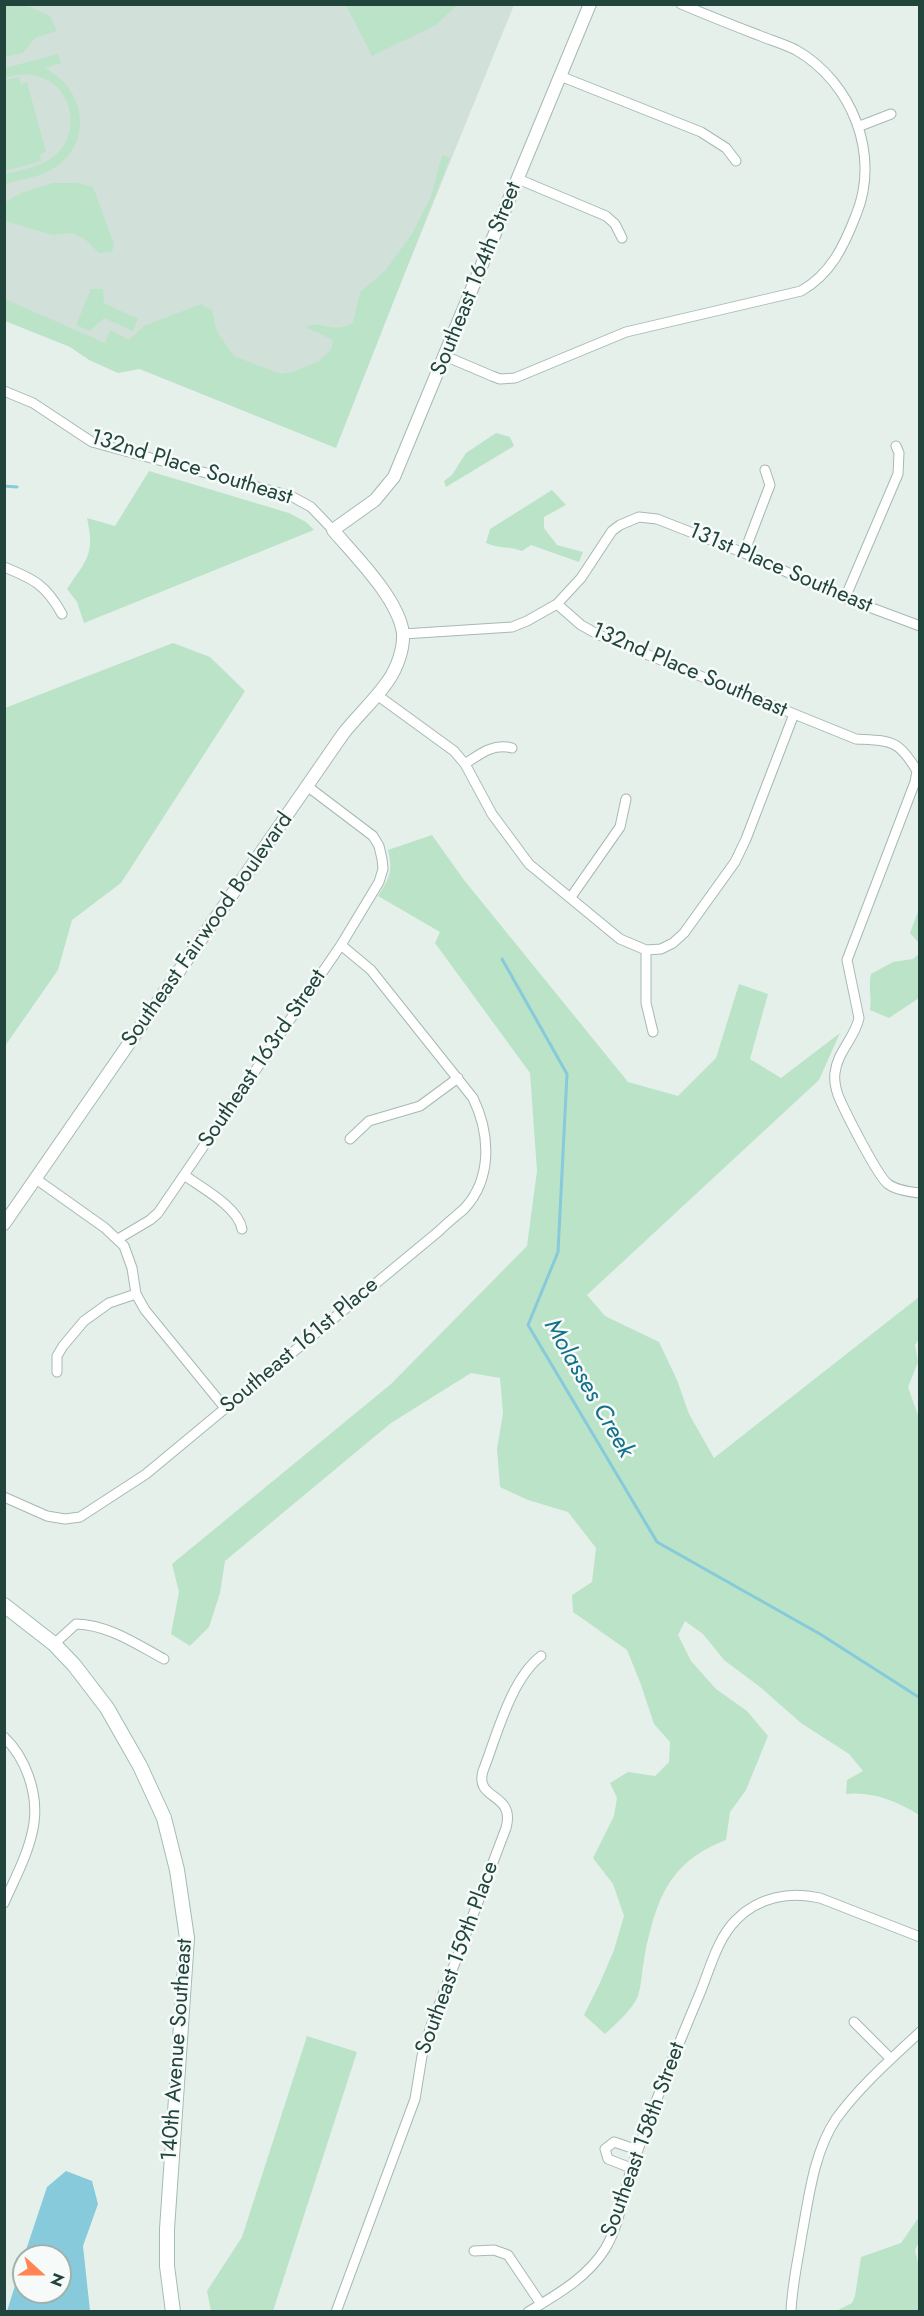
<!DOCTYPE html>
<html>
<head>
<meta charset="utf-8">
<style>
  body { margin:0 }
  #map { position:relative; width:924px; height:2316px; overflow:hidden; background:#e5f0eb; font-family:Jost,sans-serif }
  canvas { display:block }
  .frame { position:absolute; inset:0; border:6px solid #21443c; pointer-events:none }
  .north { position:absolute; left:12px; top:2244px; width:60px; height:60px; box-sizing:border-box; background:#f6fbf9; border:2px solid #a1b2ad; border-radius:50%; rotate:111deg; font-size:16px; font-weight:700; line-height:24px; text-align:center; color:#21443c }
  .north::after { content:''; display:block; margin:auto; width:21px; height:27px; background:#ff8553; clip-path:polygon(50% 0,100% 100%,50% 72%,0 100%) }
</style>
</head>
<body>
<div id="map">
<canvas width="924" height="2316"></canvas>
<div class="frame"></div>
<div class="north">N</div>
</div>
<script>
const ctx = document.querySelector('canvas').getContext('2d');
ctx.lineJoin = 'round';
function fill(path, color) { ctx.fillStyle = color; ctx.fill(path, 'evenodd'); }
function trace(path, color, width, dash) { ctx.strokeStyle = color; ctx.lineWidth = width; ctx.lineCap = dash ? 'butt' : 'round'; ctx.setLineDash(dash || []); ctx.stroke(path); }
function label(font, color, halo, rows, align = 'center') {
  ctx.font = font + ' Jost,sans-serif'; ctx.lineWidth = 5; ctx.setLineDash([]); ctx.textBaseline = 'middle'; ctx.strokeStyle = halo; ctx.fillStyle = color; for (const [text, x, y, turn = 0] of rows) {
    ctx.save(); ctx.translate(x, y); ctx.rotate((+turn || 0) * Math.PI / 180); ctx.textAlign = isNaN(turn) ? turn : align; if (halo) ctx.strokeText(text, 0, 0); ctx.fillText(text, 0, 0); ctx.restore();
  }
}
fill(new Path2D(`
  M4,5H514L334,447L5,315Z`), '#d2e0da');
fill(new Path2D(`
  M5,4L26,5L50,16L57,31L35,38L23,53L5,57Z
  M346,5H457L436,25L372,56Z
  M58,54L61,63L44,68C83,86 95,139 57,166C43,177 22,179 5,184V174C20,170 40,167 53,157C83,134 73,85 37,76C26,73 15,75 5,78V68Z
  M19,77L21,84L27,82L46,152L40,154L41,161L5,171V80Z
  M442,155L450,158L336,448L140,369L118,373L89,360L70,347L5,321V299L105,343L110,330L129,340L144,326L201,304L212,310L217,332L234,356L280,374L293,372L319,361L331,350L333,340L305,327C323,319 330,335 353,323L360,292L385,271L412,234L431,196Z
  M53,183H79L93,187L114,244L112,252L99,253L85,239L72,233L53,235L5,221V202L21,193Z
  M91,289H103L104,303L138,319L133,331L104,318L90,331L76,325Z
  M496,433L510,437L514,446L446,487L444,481L452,475L466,453Z
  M149,471L289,513L306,522L314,530L84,623L77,602L67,589C87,559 95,555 87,518L115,526Z
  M552,490L566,505L544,517V528L557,545L583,552L579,562L531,545L522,551C510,546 498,549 486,543L490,529Z
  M173,643L210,657L245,691L121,883L72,920L58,970L5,1046V708Z
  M432,835L464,880L628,1082L678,1096L716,1058L739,984L768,994L750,1059L781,1078L840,1033L819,1080L587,1295L605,1316L659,1342L677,1380L689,1414L714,1458L919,1297V1339L915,1345L918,1362L908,1387L920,1421L919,1815C897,1801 872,1791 846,1794L847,1780L863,1771L849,1754L801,1723L760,1687L724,1660L703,1634L685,1621L678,1635L691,1661L716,1689L747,1711L768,1736L746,1790L730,1812L726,1840C669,1862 657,1898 645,1954C642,1968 642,1983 638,1996C632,2010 616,2024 605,2034L584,2015L599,1985L614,1950L624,1916L613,1884L593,1858L614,1816L617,1798L610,1783L628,1772L655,1776L669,1762L670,1742L654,1724L640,1682L627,1650L573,1612L572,1595L592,1582L596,1548L568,1512L528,1500L500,1487L497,1449L503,1413L500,1378L471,1373L391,1423L225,1561L220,1593L209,1627L190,1646L171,1634L179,1592L172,1564L391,1384L527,1246L537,1171L530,1073L435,943L440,932L378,896C390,877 393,872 388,850Z
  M919,909L920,943H919L910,933Z
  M919,954V998L889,1018L870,1010C872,997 868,987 871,974L893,962L913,959Z
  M307,2036L357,2052L273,2311H211L207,2291L242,2237Z
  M919,2217V2242L915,2250L919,2267V2311H836L852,2303L855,2296L861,2257L901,2243Z`), '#bbe3c8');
fill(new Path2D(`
  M66,2171L92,2181L98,2204L83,2246L90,2311H7L24,2257V2292H60V2256H24L47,2187Z`), '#86cadb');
trace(new Path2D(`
  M4,486L17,487
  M502,959L567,1074L558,1252L528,1325L657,1542L820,1634L920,1698`), '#86cadb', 3);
const minor = new Path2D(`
  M560,76L701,132L726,148L736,161
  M860,126L891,114
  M518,179L606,216L615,224L622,238
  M445,356L492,376L500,379L515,378L626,332L801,291C831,274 844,246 856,215C881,155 852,82 796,50C784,44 770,40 758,35C732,25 707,15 681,4
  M4,391L33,403L92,442L291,496L311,507L333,530
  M744,553L770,485L765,470
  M4,567C34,579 46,585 62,614
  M845,598L898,474L899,453L896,446
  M557,604L581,625L599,635L856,739C891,741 898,739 917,771L920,770
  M403,634L512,627L527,621L557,604L581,578L612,531L620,525L639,517L657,519L744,553L845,598L920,626
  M377,695L454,751L465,764L492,814L529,864L620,939L646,950L661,949L673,943L684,933L735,862L746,839L794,714
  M465,764C480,754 493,743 512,748
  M917,771L915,782L847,960L859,1018C855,1038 837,1052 835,1073C834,1080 836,1089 838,1095C844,1110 878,1177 888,1184C896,1190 910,1192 920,1193
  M571,897L620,827L626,799
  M646,950V1003L653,1032
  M350,1139L369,1121L420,1106L458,1078
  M184,1175C202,1188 238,1207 242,1229
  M36,1179L105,1228L124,1246L132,1268L136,1294L145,1310L225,1408
  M118,1239L150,1220L158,1213L341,945L379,882L383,869L382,859L379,846L373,836L307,786
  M57,1372V1356L63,1346L84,1321L109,1303L136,1294
  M4,1497L47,1516L65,1519L80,1517L146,1474L439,1231C447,1223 456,1216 464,1209C493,1178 490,1133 473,1098L371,970L341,945
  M54,1644L76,1624C109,1625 136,1644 164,1659
  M4,1737C26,1758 38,1793 34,1823C30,1851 15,1878 4,1903
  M854,2022L891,2059
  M631,2168L608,2159L605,2149L614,2142L638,2150
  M474,2251L494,2250L508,2255L541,2304
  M336,2312L415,2099L422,2056L431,2026L506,1828C516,1792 474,1801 483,1771C497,1735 511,1679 541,1656
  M528,2312C556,2295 587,2278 605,2249C620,2224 623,2194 632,2167C652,2108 676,2050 700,1993C710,1969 717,1939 736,1920C758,1897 790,1891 820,1898L920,1937
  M791,2312C792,2285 798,2260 802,2234C809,2196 814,2152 836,2119C859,2087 891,2059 920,2032`);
const tertiary = new Path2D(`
  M4,1224L343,734C357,716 375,700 388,681C397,668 404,649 403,633C398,598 355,556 333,530L375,500L394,477L590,4`);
const secondary = new Path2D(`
  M4,1605L54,1644L74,1665L107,1708L140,1766L164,1818L177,1870L187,1938L167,2229V2266L173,2312`);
trace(minor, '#a6b9b3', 11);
trace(tertiary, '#a6b9b3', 14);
trace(secondary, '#a1bdb4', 16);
trace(minor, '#fff', 9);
trace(tertiary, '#fff', 12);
trace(secondary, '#fff', 14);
label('22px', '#21443c', '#f6fbf9', [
  ["Southeast 164th Street",477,279,-68],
  ["132nd Place Southeast",191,468,17],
  ["131st Place Southeast",780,569,23],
  ["132nd Place Southeast",689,671,23],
  ["Southeast Fairwood Boulevard",208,930,-55],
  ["Southeast 163rd Street",263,1059,-56],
  ["Southeast 161st Place",300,1346,-40],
  ["Southeast 159th Place",458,1958,-70],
  ["140th Avenue Southeast",178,2050,-86],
  ["Southeast 158th Street",644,2140,-70]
]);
label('italic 24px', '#127089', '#f6fbf9', [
  ["Molasses Creek",588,1389,60]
]);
</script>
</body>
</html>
